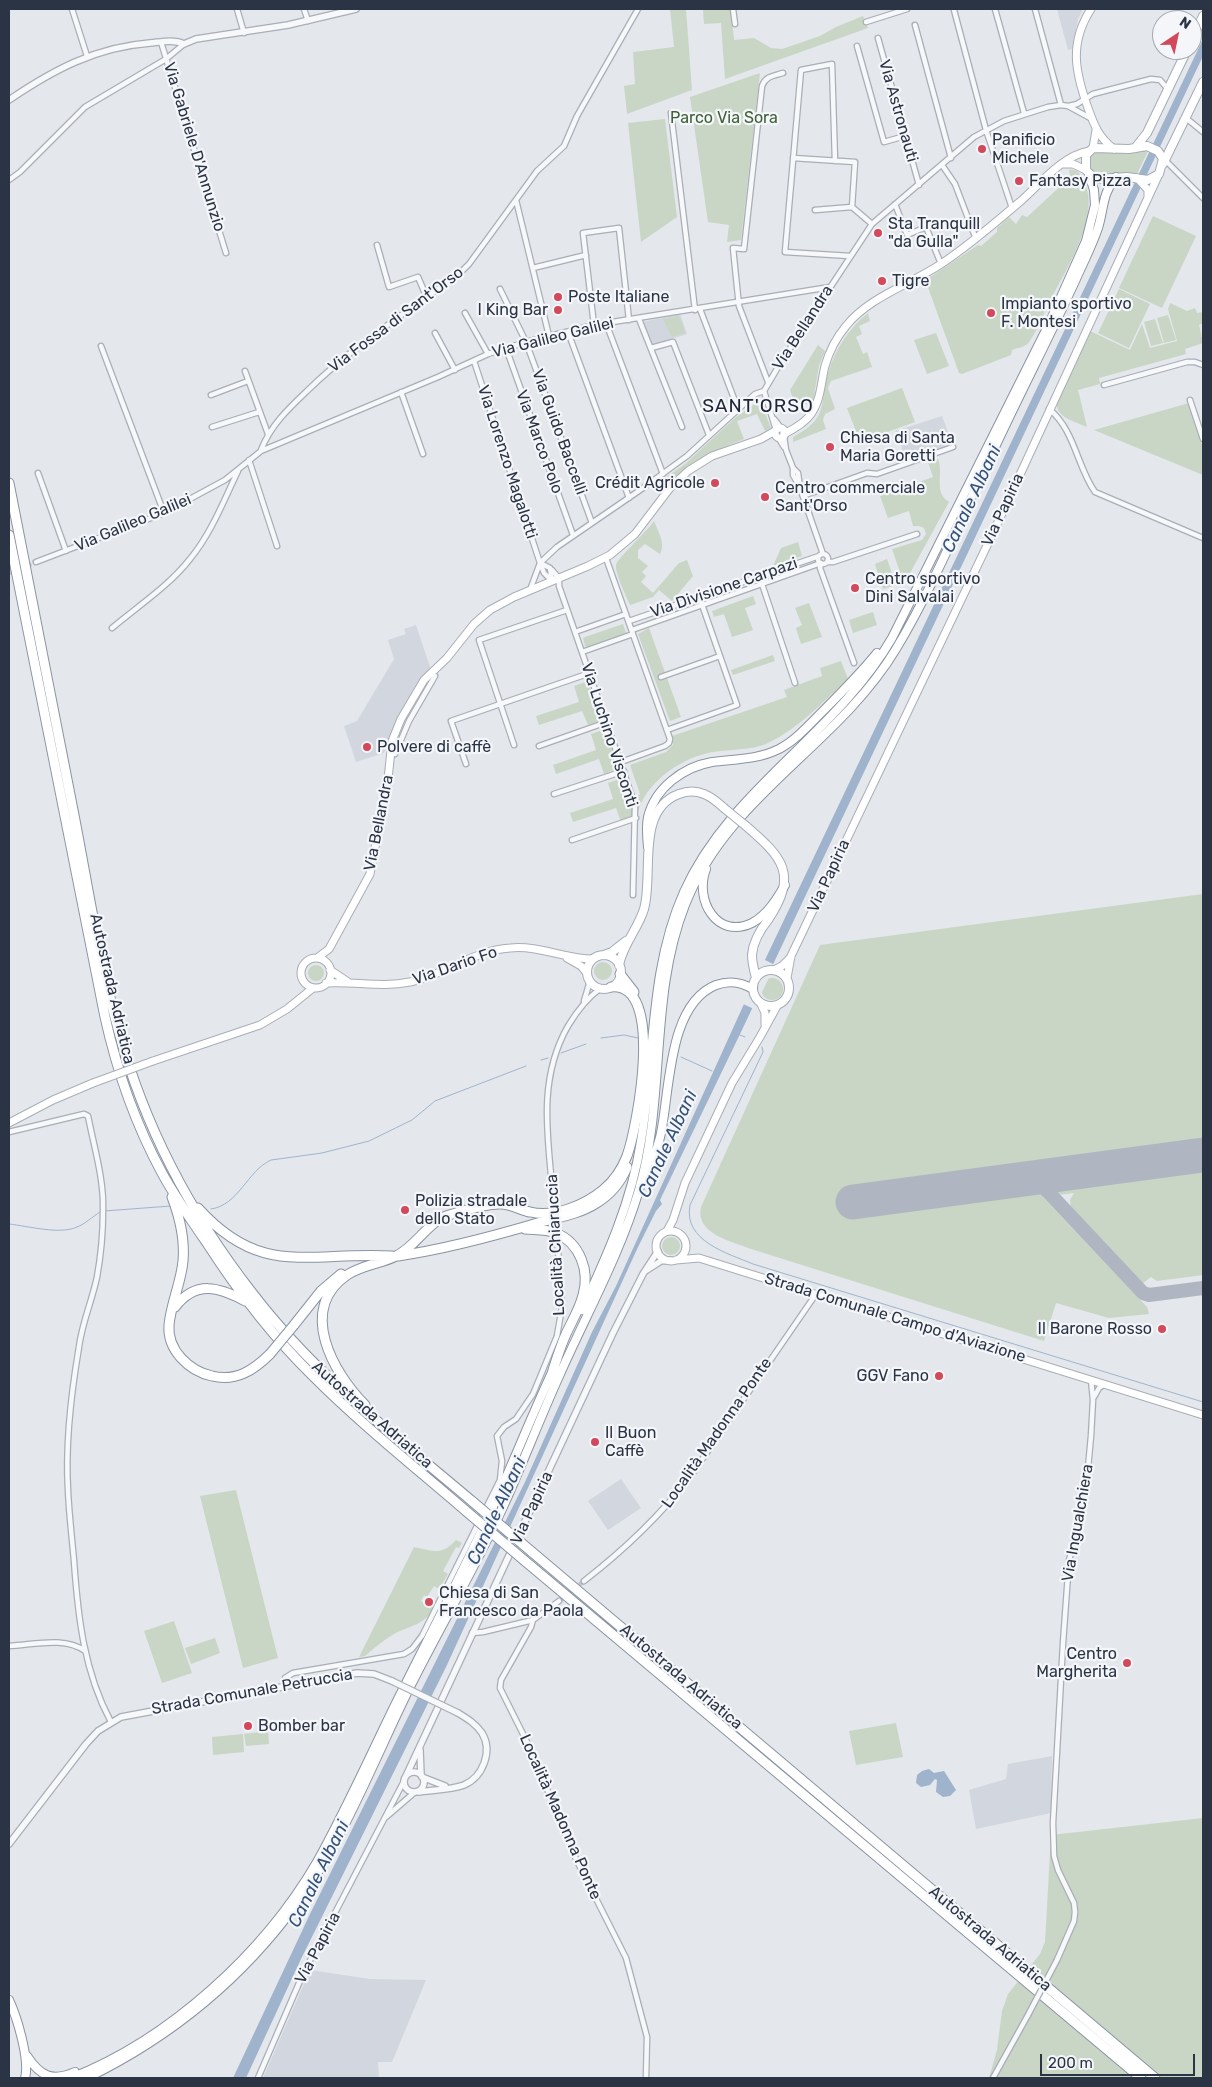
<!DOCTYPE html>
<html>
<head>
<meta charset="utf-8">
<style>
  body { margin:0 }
  #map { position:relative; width:1212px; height:2087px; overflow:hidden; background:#e4e7ec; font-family:Rubik,sans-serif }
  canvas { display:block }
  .frame { position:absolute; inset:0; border:10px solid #2b3445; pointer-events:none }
  .north { position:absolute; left:1152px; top:10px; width:50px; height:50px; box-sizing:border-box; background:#f4f6f9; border:1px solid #a4a8b1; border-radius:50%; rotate:34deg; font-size:14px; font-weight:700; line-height:20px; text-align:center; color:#2b3445 }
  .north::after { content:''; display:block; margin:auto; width:18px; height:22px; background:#d1495b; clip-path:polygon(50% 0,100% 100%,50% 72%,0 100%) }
  .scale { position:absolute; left:1040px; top:2054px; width:155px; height:22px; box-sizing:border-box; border:2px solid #2b3445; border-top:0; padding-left:6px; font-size:15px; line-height:18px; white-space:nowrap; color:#2b3445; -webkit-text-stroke:4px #f4f6f9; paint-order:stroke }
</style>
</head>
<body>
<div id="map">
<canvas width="1212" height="2087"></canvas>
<div class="frame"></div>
<div class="north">N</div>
<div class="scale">200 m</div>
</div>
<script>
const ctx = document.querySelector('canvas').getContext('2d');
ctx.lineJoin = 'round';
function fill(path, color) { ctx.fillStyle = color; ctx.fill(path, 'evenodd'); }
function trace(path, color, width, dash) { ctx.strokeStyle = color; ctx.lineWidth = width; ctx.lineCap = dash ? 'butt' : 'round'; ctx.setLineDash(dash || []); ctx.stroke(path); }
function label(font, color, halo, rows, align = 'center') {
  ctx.font = font + ' Rubik,sans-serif'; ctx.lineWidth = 4.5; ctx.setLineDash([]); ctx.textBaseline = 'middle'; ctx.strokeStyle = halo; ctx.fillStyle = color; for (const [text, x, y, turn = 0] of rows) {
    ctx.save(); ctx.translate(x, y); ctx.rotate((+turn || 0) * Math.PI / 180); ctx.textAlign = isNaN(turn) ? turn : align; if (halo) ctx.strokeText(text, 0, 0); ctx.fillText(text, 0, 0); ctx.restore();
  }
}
fill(new Path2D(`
  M1057,9H1083L1078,19L1072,49L1068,50Z
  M680,314L687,334L652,345L642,322Z
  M942,416L953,446L907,461L895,431Z
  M416,625L431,670L393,731L384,753L356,762L344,726L357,721L394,659L388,640L406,634L404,629Z
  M621,1479L641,1508L608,1530L588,1501Z
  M1052,1756L1051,1813L976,1829L969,1790L1006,1779L1008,1764Z
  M310,1970L370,1979L426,1980L392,2062H378L379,2078H263Z`), '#d2d6de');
fill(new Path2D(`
  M670,9H686L692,90L627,114L624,86L635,84L633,52L674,47Z
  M703,9H731L734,40L754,38L771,48L782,49L820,36L836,27L863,16L868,28L725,79L721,23L704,24Z
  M760,73L741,240L727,242L729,225L708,222L690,97Z
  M665,119L677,217L641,242L628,123Z
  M1149,149L1137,174C1123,173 1110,177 1096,175L1090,168V158L1096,151Z
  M1069,170C1077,169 1080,173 1083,180C1103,214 1065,271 1050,301C1043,314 1038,330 1029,342C1026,347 1017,348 1012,350L1011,355L962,374L959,373L926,282L927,279L978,245L981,246L997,232V228L1009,217L1016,224L1022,215L1027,217L1064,183L1071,180Z
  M1153,216L1196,236L1162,308L1119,288Z
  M1119,289L1150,304L1129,348L1098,333Z
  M1170,303L1187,311L1195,308L1197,313L1203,312V323L1199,325L1203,343L1185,349L1186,354L1099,378L1100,384L1078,390L1087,427C1077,422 1056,418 1057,404L1090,331L1130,350L1142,324L1150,348L1177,341L1168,309Z
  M868,313L870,321L859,326L862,334L856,337L863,354L867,352L872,367L831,381L828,388L835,409L825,414L823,420L826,429L793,442V437C831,417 818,404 829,370C836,348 850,327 868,313Z
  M1168,315L1176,340L1164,343L1157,318Z
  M679,316L685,333L672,337L663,319Z
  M1155,319L1163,343L1151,346L1144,322Z
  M936,333L949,366L927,374L914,340Z
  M818,345L825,351L819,366L813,402L796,407L790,390Z
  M902,388L915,422L860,442L847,408Z
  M759,401L761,403L771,428L765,431L757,414L737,421L744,439C713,451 685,465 663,491L659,482L685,464L736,417Z
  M1189,403L1203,448V475L1094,430Z
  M938,459C944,474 933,492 949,502L904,584L892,549L922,540L926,534L924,528L919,526H913L909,511L888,518L880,496L933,477L928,462Z
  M654,521C658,531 666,544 660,554L645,544L638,550V558L648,566L642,572L646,576L641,582L653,593L679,563L687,560L693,576L672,601L659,590L653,597L630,605C626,596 615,573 616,565C617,559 648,530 654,521Z
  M798,542L802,556L773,566L781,548Z
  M887,559L896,585L883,589L875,564Z
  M753,596L756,604L745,608L753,630L732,637L724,614L714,617L712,611Z
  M809,603L822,637L801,644L796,628L802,625L795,608Z
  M873,612L877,625L853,633L849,620Z
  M623,624L626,633L587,647L585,646L583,638L585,637Z
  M649,628L681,717L670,721L671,724L638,634Z
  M773,655L775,661L733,675L731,670Z
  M841,661L848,679C823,702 799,728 768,743C752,751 725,749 708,753C678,760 646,783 638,812L637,797L640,794L630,765L666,752L673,745L672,736L787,697L784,690L822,676L820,668Z
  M588,681L602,720L588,725L582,711L539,725L536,716L579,702L574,686Z
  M605,729L619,768L604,774L599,759L556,774L553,765L596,750L591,734Z
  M622,778L633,807V818L621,822L616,808L573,822L570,813L613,799L608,783Z
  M1203,894V1275L1157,1281L1151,1277L1142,1284L1071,1209L1070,1200L1074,1193L1043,1197L1147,1307L1149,1314L1109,1318L1056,1303L1044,1341L751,1249C731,1241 695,1234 701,1207L820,945Z
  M594 971a9 9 0 1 1 18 0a9 9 0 1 1-18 0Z
  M308 973a8 8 0 1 1 16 0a8 8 0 1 1-16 0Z
  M761 989a11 11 0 1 1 22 0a11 11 0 1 1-22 0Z
  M662 1246a9 9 0 1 1 18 0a9 9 0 1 1-18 0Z
  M236,1490L278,1658L243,1668L200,1496Z
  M456,1540L462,1543L459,1548L456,1547L443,1571L448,1574L439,1589L434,1586L427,1597L424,1595L421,1601L434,1608C425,1625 409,1626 394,1634C384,1640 374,1648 365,1656L359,1657L414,1547C434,1551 441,1556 456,1540Z
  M174,1621L192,1673L162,1683L144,1631Z
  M215,1638L220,1653L191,1664L185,1648Z
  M896,1723L903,1757L856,1765L849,1731Z
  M268,1731L269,1744L246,1746L244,1734Z
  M243,1734L244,1752L213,1755L212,1737Z
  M1203,1818V2078H989L997,2050L1002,2011L1008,1994L1040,1954L1045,1942L1051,1835Z`), '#c9d6c5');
fill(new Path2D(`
  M1203,39V56L741,1032L660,1200L662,1204L656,1211L638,1247L447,1665L301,1959L246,2078H233L310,1914L525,1482L592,1332L616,1286L744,1004Z
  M929,1769L934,1773L944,1771L956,1790L950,1796L943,1797L936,1792L937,1780L935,1779L930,1785L921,1787L916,1783L917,1775L922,1771Z`), '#9fb4cc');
fill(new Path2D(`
  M763,959L775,965L754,1009L741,1003Z`), '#e4e7ec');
trace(new Path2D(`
  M740,1035L745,1037
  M601,1038L624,1035L638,1038
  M762,1047L763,1052L690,1205C683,1241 727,1253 753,1264L1203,1402
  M561,1053L586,1044
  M681,1057L712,1071
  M541,1060L548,1058
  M211,1209C239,1205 247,1171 271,1160L322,1153L369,1141L412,1120L435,1101L526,1066
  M104,1211L171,1206
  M9,1224C28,1226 60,1235 77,1227C85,1224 92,1217 100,1212`), '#9fb4cc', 1);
trace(new Path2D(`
  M1035,1178L1143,1293L1149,1295L1203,1288`), '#b0b6c1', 14);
trace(new Path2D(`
  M853,1202L1203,1155`), '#b0b6c1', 35);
trace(new Path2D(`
  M9,573L36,562
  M559,1601L584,1581`), '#bfc3cb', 4.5, [4.5, 2]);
const minor = new Path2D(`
  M72,9L87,56
  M237,9L244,33
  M304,9L308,21
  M733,9L735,24
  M995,9L1024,113
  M1035,9L1061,105
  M954,10L986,130L1012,208
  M866,22L907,9
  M915,25L951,158
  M878,38L919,185
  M161,42L226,253
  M857,46L884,142L905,136
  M1069,106L1077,104L1093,94L1151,79L1160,80L1166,87
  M671,113L695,310
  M1186,118L1203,132
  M793,158L855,162L852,207
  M835,161L832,64L801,70L785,252L850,256
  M1166,161L1203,198
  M942,165L955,184L976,239
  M9,180L20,172L85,107L166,59L184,44
  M516,200L549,336
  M895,204L907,235L926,227L941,264
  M815,210L852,207L872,224
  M377,245L389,287L418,277L427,298
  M533,268L586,255
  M500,289L526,342L592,523
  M700,309L738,409
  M465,313L488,354
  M639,319L682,427
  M606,323L663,474
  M594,325L583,233L619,228L629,320
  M568,332L629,498
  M435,333L455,370
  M101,346L164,513
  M506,348L573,535
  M651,348L673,342L709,435
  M474,361L540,563L544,573L552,581
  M245,371L268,434
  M768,382L739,306L733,248L744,249L762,86C766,76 773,76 783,73
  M1104,385L1187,362H1195L1203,365
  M764,391L781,362L872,224L974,137L1004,121L1048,107L1061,105L1068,106L1092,119
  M764,391L776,430
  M401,392L423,454
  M211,395L248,381
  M1190,400L1203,439
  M1049,409C1075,430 1077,467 1095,492L1203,538
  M774,419L781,428
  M212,427L259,412
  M784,436L786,450L793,468L798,473L800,488L823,554
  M778,437L784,447
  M261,450C271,425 288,409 307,391C354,345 409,311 461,272L469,264L537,171L564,146L577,116L638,9
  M249,460L277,546
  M793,468V475L800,487
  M38,473L66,551
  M803,496L867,473L877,474L953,447
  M818 559a5 5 0 1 1 10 0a5 5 0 1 1-10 0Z
  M606,558L670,739L669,743L665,746L621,762
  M36,562L164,513L225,480L261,451L438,377L488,354L526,342L594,325L830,287
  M827,562H833L917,534
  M540,563L550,568L552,581
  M552,570L559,578V586L635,805L633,895
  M759,575L795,683
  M530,590L540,563L557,547L643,488L687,456L755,394L764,391
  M629,621L819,556
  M112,628C138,606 169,586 190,559C211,534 224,500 238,471
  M632,630L821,563L820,568L854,663
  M575,632L626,614
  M582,652L633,634
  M661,677L720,656
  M667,730L737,705L699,596
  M514,745L479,640L567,610
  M539,746L607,722
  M395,754L409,721L435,676
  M466,764L451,721L590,673
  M554,794L624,771
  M572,840L636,818
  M584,1001L590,981
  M9,1132L84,1114L88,1116C94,1147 104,1179 103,1210C103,1232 101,1255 97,1277C92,1301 82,1323 79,1347C71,1394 65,1442 68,1490C69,1514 72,1538 74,1561C78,1617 84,1672 111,1722
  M553,1196C548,1138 537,1080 568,1026C577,1011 587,998 601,988
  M1094,1397L1099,1388L1105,1384
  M584,1581C624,1550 659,1517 690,1477L816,1294
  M533,1620L531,1627L501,1680L500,1688L530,1748L576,1859L626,1958L647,2037L646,2078
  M472,1633L483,1632L533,1620L559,1601
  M9,1646C33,1645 64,1636 85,1651
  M284,1685L285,1678L293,1673L404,1654L412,1649L422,1636L500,1480L502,1461L497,1436L504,1427L516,1419L533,1394L557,1336L562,1307L558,1250
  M386,1817L415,1792
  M1057,1960L1074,1921L1075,1912L1074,1903L1058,1870L1054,1856L1053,1823L1063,1643L1069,1561L1087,1479L1091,1436L1093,1400L1091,1380
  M258,2078L303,1974L404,1781
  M993,2078L1028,2015`);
const tertiary = new Path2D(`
  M9,100C53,70 96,47 150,43C161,42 174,39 184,44L196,39L288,25L356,9
  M647,1270L661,1261L670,1260
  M420,1750L421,1775
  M404 1782a10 10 0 1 1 20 0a10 10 0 1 1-20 0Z
  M406,1776L613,1333L643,1274L658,1251
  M422,1777L445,1786
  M418,1792C432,1790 451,1790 464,1785C483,1777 493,1751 482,1733C476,1724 468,1719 458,1713
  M9,1844L86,1744L98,1731L121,1717L357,1673L374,1674L392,1681`);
const secondary = new Path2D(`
  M1091,9C1069,43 1075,72 1088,108C1094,125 1099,138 1114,149
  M1093,148L1096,130
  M1063,164H1073L1086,170
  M1137,178L1148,190V198
  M775 433a5 5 0 1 1 10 0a5 5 0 1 1-10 0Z
  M784,434C794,429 805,423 811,414C821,400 821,382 825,366C829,352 836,338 846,326C869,297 911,284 941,264C970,245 996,222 1022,200C1041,183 1062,156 1089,151
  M317,958L329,949L370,874L388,779L392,741L401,719L424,680L447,658L474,624L490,610L514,597L588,566L610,555L635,534L670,488L688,471L712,456L761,439L775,431
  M567,958L581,966L587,973
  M301 973a15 15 0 1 1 30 0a15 15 0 1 1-30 0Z
  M330,970L348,982
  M774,970L782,966L791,957
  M787,978L791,956L993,533L1159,174
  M326,983C355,981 381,988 410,982C445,975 474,950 510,948C539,945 565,959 593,959
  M761,1004L765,1013V1024
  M153,1061L260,1025L287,1009L313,988
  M9,1123L53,1100L93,1083
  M667,1231L673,1220L685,1183L732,1083L760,1037L777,1006
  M656 1246a15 15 0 1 1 30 0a15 15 0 1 1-30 0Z
  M676,1260L699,1258L1203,1415`);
const primary = new Path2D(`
  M1192,40L1203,16
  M1147,146L1158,151L1163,159L1159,174L1148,180L1127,177L1099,179L1094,178L1086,170V155L1093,148L1129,149Z
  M1135,148L1147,133L1187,50
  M1163,164L1203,82
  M746,826C782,857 799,874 768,920C760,930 753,942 752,955C752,963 754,970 756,978
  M604,955L612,952L626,941
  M587 972a17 17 0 1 1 34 0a17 17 0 1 1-34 0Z
  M619,965C623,944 638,929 644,909C654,875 635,810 679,794C698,787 711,796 724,808
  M753 988a18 18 0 1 1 36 0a18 18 0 1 1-36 0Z`);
const trunk = new Path2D(`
  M648,847C647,837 646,826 648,817C655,788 683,767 712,762C734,759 757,760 779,749C796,740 809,725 822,712C841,693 860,674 877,653
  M706,869C694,900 717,940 752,923C767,915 777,899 785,885
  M646,1176C652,1162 658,1148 661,1133C670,1090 668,1004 716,985C730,980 741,982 753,989
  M582,1310C607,1256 632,1201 641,1141C655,1058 649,970 684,892C730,789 836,735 892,638L1049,324L1086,241L1095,205L1094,190L1089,174
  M9,2000C17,2017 30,2060 25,2078
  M27,2056C40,2076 52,2082 75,2072
  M71,2078C170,2039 264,1953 317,1862C346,1810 370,1756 396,1703C430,1635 465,1568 496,1500C516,1456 534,1410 555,1366
  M87,2078C171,2037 243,1978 298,1902C346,1836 375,1757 411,1685C441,1625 475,1568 503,1507C523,1463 540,1418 560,1374C587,1313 620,1254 639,1190C666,1097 649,996 685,905C728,795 837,747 896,649C932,589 959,523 989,460C1017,399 1048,340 1076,279C1083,263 1092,246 1098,228C1104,209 1102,193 1116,177`);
const motorway = new Path2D(`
  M9,483C31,594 52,704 74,815C88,887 99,961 119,1032C145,1128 192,1216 253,1294C315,1375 395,1436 473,1502
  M9,535L105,1017C117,1071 136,1125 162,1173C175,1197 191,1220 207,1243C238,1291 272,1336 313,1376C361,1424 415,1467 466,1511
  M620,974L634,992
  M172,1197C180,1218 185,1239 183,1261C181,1283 171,1303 169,1325C167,1350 189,1371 212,1376C236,1382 254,1370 270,1354
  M198,1208C262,1279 309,1251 392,1256
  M525,1229C535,1230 546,1229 556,1233C580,1243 590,1271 583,1295C580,1308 572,1321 566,1334C561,1345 557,1358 553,1370
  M398,1256C447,1249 494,1236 541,1222C559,1217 579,1214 595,1204C610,1195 621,1182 627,1167
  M175,1307C196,1280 219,1287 245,1301
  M294,1325L321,1291L341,1274
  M365,1405C333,1373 297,1309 347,1275C362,1265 380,1264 396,1256C416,1247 428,1221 449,1215C463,1211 487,1203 501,1204C511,1204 520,1210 530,1212C554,1218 585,1205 603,1190C614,1181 622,1169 627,1156C637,1128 666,981 611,987
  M532,1552L1155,2078
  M525,1561L1141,2078`);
trace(minor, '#a9aeb7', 7);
trace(tertiary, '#a9aeb7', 8);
trace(secondary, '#a9aeb7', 9);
trace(primary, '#a3abb8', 10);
trace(trunk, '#8b94a3', 10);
trace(motorway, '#8b94a3', 11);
trace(minor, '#f7f8fa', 4.5);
trace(tertiary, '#f7f8fa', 5.5);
trace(secondary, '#fff', 7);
trace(primary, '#fff', 8);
trace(trunk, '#fff', 8);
trace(motorway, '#fff', 9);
const minorBridge = new Path2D(`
  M553,1196L558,1250
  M1028,2015L1057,1960`);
const tertiaryBridge = new Path2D(`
  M392,1681L458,1713`);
const secondaryBridge = new Path2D(`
  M93,1083L153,1061`);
const primaryBridge = new Path2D(`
  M724,808L746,826`);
const motorwayBridge = new Path2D(`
  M270,1354L294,1325
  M473,1502L532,1552
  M466,1511L525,1561`);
trace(minorBridge, '#a9aeb7', 7, []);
trace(tertiaryBridge, '#a9aeb7', 8, []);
trace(secondaryBridge, '#a9aeb7', 9, []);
trace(primaryBridge, '#a3abb8', 10, []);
trace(motorwayBridge, '#8b94a3', 11, []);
trace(minorBridge, '#f7f8fa', 4.5);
trace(tertiaryBridge, '#f7f8fa', 5.5);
trace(secondaryBridge, '#fff', 7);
trace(primaryBridge, '#fff', 8);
trace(motorwayBridge, '#fff', 9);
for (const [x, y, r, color] of [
  [982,149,5,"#d1495b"],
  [1019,181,5,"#d1495b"],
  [878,233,5,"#d1495b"],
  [882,281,5,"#d1495b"],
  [558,297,5,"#d1495b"],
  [558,310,5,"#d1495b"],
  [991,313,5,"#d1495b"],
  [830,447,5,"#d1495b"],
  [715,483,5,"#d1495b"],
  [765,497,5,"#d1495b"],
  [855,588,5,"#d1495b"],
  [367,747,5,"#d1495b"],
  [405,1210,5,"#d1495b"],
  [1162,1329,5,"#d1495b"],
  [939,1376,5,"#d1495b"],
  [595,1442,5,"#d1495b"],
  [429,1602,5,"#d1495b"],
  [1127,1663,5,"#d1495b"],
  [248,1726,5,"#d1495b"]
]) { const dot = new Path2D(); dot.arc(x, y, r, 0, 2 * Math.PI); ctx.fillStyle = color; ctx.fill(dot); trace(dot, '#f4f6f9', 2); }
label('16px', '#2b3445', '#f4f6f9', [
  ["Via Astronauti",898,111,74],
  ["Via Gabriele D'Annunzio",194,147,73],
  ["Via Fossa di Sant'Orso",396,320,-37],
  ["Via Bellandra",803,328,-57],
  ["Via Galileo Galilei",553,338,-14],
  ["Via Guido Baccelli",559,432,70],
  ["Via Marco Polo",539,442,70],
  ["Via Lorenzo Magalotti",507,462,72],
  ["Via Papiria",1003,510,-65],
  ["Via Galileo Galilei",133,523,-23],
  ["Via Divisione Carpazi",724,588,-19],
  ["Via Luchino Visconti",609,735,72],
  ["Via Bellandra",379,823,-79],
  ["Via Papiria",829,876,-65],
  ["Via Dario Fo",455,966,-19],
  ["Autostrada Adriatica",112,989,77],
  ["Località Chiaruccia",556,1245,-93],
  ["Strada Comunale Campo d'Aviazione",895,1318,17],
  ["Autostrada Adriatica",372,1415,41],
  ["Località Madonna Ponte",717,1433,-55],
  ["Via Papiria",532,1508,-65],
  ["Via Ingualchiera",1078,1523,-80],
  ["Autostrada Adriatica",681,1677,40],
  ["Strada Comunale Petruccia",252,1692,-10],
  ["Località Madonna Ponte",560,1817,66],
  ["Autostrada Adriatica",990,1939,40],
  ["Via Papiria",318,1948,-62]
]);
label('16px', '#3f6138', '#f4f6f9', [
  ["Parco Via Sora",724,118]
]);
label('16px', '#2b3445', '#f4f6f9', [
  ["Panificio",992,140],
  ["Michele",992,158],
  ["Fantasy Pizza",1029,181],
  ["Sta Tranquill",888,224],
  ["\"da Gulla\"",888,242],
  ["Tigre",892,281],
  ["Poste Italiane",568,297],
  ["Impianto sportivo",1001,304],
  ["F. Montesi",1001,322],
  ["I King Bar",548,310,"right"],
  ["Chiesa di Santa",840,438],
  ["Maria Goretti",840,456],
  ["Crédit Agricole",705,483,"right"],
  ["Centro commerciale",775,488],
  ["Sant'Orso",775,506],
  ["Centro sportivo",865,579],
  ["Dini Salvalai",865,597],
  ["Polvere di caffè",377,747],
  ["Polizia stradale",415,1201],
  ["dello Stato",415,1219],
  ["Il Barone Rosso",1152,1329,"right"],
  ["GGV Fano",929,1376,"right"],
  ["Il Buon",605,1433],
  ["Caffè",605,1451],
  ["Chiesa di San",439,1593],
  ["Francesco da Paola",439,1611],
  ["Centro",1117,1654,"right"],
  ["Margherita",1117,1672,"right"],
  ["Bomber bar",258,1726]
], 'left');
label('italic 18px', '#34527a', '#f4f6f9', [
  ["Canale Albani",972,499,-65],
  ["Canale Albani",668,1144,-65],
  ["Canale Albani",497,1511,-65],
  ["Canale Albani",319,1874,-64]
]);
ctx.letterSpacing = '1px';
label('19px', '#1d2536', '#f4f6f9', [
  ["SANT'ORSO",758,407]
]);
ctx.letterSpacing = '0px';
</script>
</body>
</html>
